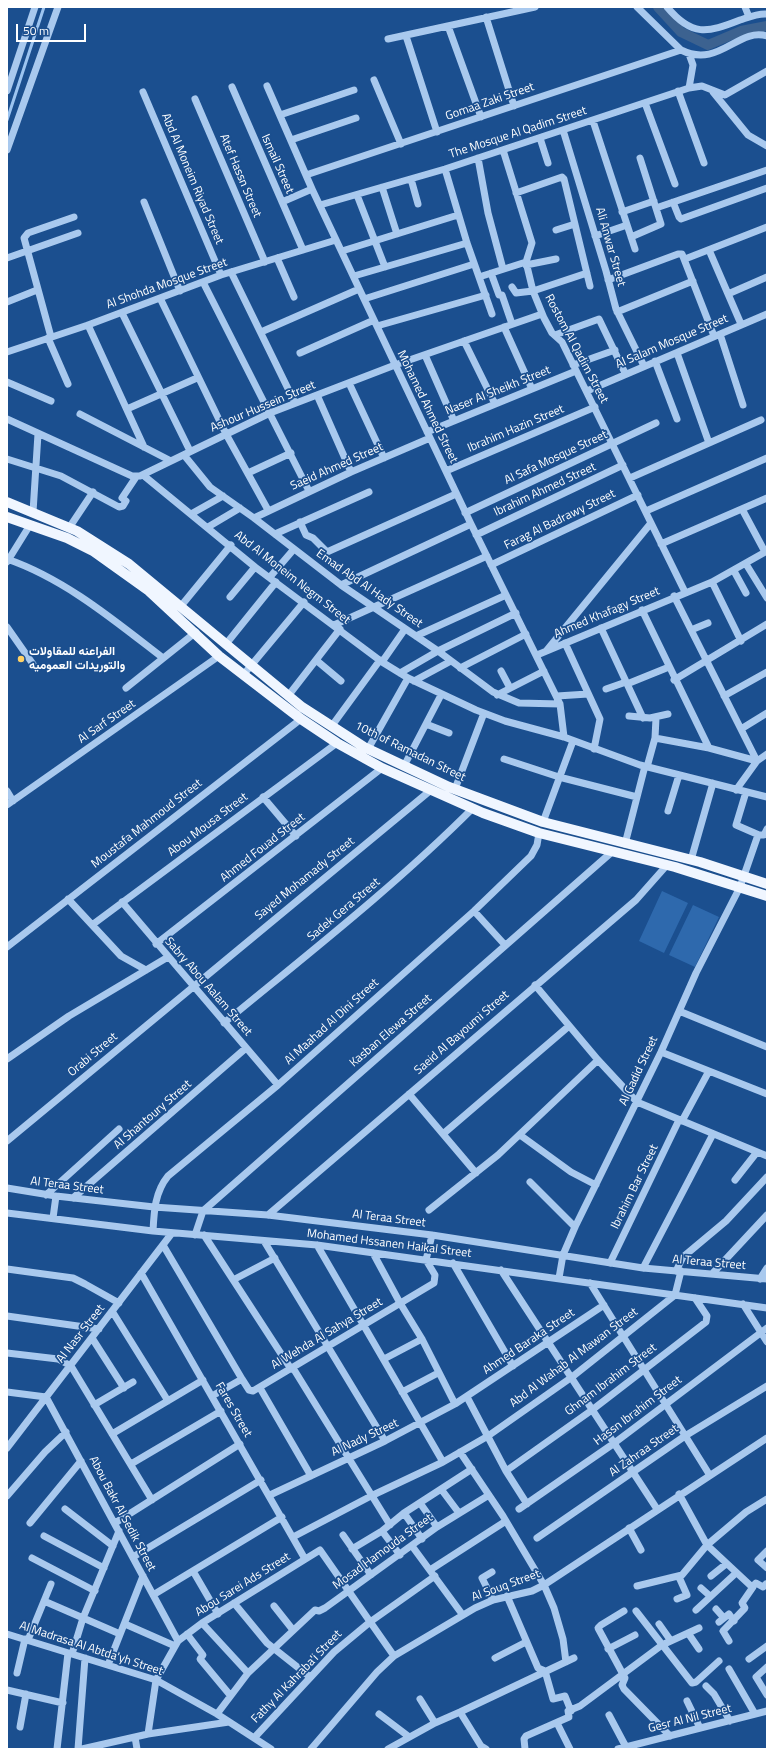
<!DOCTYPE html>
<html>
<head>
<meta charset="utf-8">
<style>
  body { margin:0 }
  #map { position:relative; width:774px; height:1756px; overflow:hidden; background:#1b4f8f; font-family:"Titillium Web",sans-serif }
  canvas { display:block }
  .frame { position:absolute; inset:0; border:8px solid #fff; pointer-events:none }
  .scale { position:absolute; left:16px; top:24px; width:70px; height:18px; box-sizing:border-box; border:2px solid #fff; border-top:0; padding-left:5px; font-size:12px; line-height:14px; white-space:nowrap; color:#fff; -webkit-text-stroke:3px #1b4f8f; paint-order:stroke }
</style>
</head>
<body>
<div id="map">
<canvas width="774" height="1756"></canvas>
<div class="frame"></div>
<div class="scale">50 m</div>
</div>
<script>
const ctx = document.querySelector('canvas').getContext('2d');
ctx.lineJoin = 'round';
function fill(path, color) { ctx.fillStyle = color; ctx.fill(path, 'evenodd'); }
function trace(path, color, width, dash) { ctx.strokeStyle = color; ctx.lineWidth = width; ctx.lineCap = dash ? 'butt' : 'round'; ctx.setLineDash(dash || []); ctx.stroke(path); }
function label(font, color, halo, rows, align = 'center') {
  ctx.font = font + ' "Titillium Web",Vazirmatn,sans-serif'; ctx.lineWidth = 3.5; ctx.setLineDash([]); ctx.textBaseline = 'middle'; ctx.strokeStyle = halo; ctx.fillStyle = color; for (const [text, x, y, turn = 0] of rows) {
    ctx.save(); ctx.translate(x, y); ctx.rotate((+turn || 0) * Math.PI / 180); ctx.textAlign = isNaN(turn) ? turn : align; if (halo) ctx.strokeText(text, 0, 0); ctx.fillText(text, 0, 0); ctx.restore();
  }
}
fill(new Path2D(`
  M662,891L688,903L664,953L639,941Z
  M693,905L719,917L695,967L669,955Z`), '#2e69ad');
trace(new Path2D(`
  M7,120L44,7`), '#9cc4f0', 3);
trace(new Path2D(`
  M658,7L681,32L708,45L741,31L767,26`), '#3c6290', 10);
trace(new Path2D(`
  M637,7L681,50C719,69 738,27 767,36
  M667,7C692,37 707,33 740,20C749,17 758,13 767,14
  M745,7L749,17
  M486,17L514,106
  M448,26L481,117
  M406,36L437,132
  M388,39L535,7
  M374,80L401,144
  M267,86L312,189L364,299L471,524L560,704L564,737
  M232,87L303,250
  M689,88L702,86L725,95L767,71
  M7,91L35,7
  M678,91L704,163
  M143,92L221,275
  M713,92L748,135L767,146
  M195,99L265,262
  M645,103L675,184
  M280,115L354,90
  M593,121L635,249
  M563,130L606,271L616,309L644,366
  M540,138L548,163
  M291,140L356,118
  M7,150L58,7
  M503,150L532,243L526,262L533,291L544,318L552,333L562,342L685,592
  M478,158L488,213L503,269
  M445,169L467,243L492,314
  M306,175L681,50
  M411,179L418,204
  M382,187L397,234
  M516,193L562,177L564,179L590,286
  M357,195L385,267
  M144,202L180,291
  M282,202L312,189
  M673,202L679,217L681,219L767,188
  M320,205L445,169L689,88L693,65L689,54
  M656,208L767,170
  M622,212L654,201
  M556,230L575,224
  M595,236L627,225
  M631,237L661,224L640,158
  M709,250L741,324
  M342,251L458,215
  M7,258L78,233
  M277,258L294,297
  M685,259L767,227
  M526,265L556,259
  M231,272L295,403
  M491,273L499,295H502L512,324
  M354,276L467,243
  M479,277L526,262
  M608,280L678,254H682L714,336
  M203,282L309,491
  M512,287L516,293L533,291L587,273
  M728,294L767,277
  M160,298L226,434L268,510
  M364,299L474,264
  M7,302L37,290
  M617,312L693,281
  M122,313L190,451
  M88,325L144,447
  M377,326L486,295
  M504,327L532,389
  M261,332L359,289
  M720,334L743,405
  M555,335L599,319L625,373
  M51,337L24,238L28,233L74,217
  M48,338L68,384
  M464,341L495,404
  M7,352L88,325L221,275L336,240
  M300,353L374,320
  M677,353L709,443
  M425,355L454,421
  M655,361L677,419
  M573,365L615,350
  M7,382L51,401
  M349,383L384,458
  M587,391L767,314
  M317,395L351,472
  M127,409L197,378
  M80,414L171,461
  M7,419L132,476H140L270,413L395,365L542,314
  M427,432L576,371
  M184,455L210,487L254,518L341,585L438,651L493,692L519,703L560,704
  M7,459L61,476L119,507L123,506L126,501L122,498L136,477
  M446,471L595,407
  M248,473L291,453
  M143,475L255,567L382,662L408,678L476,710L505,721L564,737L640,765L767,797
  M630,478L761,420
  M742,509L765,552
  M646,511L767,458
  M33,512L38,434
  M465,513L656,423
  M191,514L223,496
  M254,518L351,472L430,438
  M300,522L306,535L313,538L327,552L456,494
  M208,527L240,508
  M69,528L93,492
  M275,534L369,492
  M476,535L623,465
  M661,544L767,498
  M7,559C65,579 115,621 163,658
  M7,562L30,525
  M746,564L767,598
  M491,565L638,495
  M734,571L746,593
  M270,577L294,549
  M712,582L741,641
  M341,585L471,524
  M230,597L255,567
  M181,606L231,545
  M642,610L709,748
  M334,625L487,556
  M7,627L35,667
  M601,628L643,718
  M691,630L708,623
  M416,636L506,595
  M565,643L600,719L594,749
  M226,644L276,582
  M547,650L651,523
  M537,655L712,582L767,551
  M316,660L341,681
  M382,662L405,629
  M460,668L526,634
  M501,671L510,688
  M400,673L438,651L516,613
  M244,674L304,602
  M674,680L767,624
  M414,681L451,661
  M627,684L669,667
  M126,688L196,632
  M606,689L626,682
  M497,695L544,671
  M288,696L340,629
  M557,696L588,694
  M724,696L767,672
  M629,716L650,718L668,714
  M426,724L449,733
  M331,727L380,660
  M741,729L767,713
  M655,738L709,748L757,761L674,596
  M368,749L408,678
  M504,759L559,777L637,797
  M404,766L441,695
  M647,767L655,738L656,718
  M455,789L484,713
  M736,790L757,761L767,754
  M7,791L13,801
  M746,792L736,825L759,835
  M263,797L296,836
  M7,805L219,656
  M668,811L679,775
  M543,822L573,741
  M625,844L645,766
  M691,860L713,783
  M68,899L121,956L146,970
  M122,902L278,1085
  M474,911L505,945
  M92,925L337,743
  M156,944L382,768
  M7,947L301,719
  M535,985L598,1060L637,1102L767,1156
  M679,1011L767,1047
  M224,1023C309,953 395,886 473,808
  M661,1052L767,1094
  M7,1059L69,1016L168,957
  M409,1094L476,1173
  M682,1121L709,1071
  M443,1134L569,1026
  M520,1135L571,1172L596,1185
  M7,1141L431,790
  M735,1180L757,1152
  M530,1182L575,1227
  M7,1188L56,1196L154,1207L268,1215L432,1235L643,1268L767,1279
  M46,1195L119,1129
  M73,1198L246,1048
  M429,1210L498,1155L598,1060
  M7,1213L153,1231L317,1245L767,1308
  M268,1215L636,900L667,865
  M53,1218L56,1196
  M153,1231C154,1211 155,1192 168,1176L278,1085L474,911L531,856L537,845L539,833
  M195,1235L203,1211L613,851
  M204,1235L291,1369
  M264,1241L385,1441
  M163,1245L242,1379
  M317,1245L443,1462
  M373,1253L400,1303L422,1339L455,1404
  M453,1263L513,1366
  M610,1263L679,1120
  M643,1268L713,1134
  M7,1269L73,1278L85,1284L119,1303
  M501,1270L657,1509
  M676,1271L683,1257L726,1221L767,1177
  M141,1273L305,1559
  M712,1274L767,1215
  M559,1278L563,1255L575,1227L661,1052L696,973L740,887L758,835H764L767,829
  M760,1279L767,1268
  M233,1280L275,1258
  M590,1283L709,1474
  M743,1304L767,1342
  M112,1311L168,1401
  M7,1316L99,1329
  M92,1338L124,1388
  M7,1353L58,1359L71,1366L152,1500
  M384,1359L422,1339
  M293,1368L390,1525
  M260,1388L311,1476
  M7,1392L46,1397L178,1641
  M402,1392L438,1373
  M212,1396L242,1379L249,1390L253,1391L434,1283L435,1275L426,1260L432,1235
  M467,1397L506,1471L527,1504
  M94,1405L133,1382
  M112,1434L203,1380
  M7,1448L172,1233
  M460,1452L503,1516L544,1585L554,1608L563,1639L566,1662
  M131,1464L221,1411
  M506,1471L592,1410L706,1322L707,1316L695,1298
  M441,1489L459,1513
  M679,1494L707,1545L752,1587L756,1583L763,1587L766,1584L767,1585
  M270,1495L385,1441L455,1404L604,1305
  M7,1496L45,1452L66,1432
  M420,1503L437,1527
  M65,1509L113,1546
  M519,1509L613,1444L767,1328
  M404,1513L422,1539
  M30,1523L81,1461
  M115,1523L240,1444
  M629,1528L641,1550
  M382,1531L400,1555
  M343,1535L371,1575
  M44,1536L104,1568
  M293,1537L371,1496L443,1462L488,1436L572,1377L675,1295L681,1271
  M537,1538L685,1436L767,1386
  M412,1546L462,1614
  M352,1549L382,1531L404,1513L472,1469
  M767,1551L758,1560L767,1568
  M133,1557L261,1480
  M32,1558L95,1591
  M430,1570L506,1521
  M193,1571L218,1614
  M492,1572L482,1578L493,1600
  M711,1576L726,1564
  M637,1586L682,1575L707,1545L746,1512L767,1499
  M701,1588L710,1596
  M153,1595L282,1517
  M507,1596L538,1668L545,1671L553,1699L565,1696L571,1711
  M677,1599L687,1595L679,1577
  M44,1601L120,1634
  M234,1603L267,1643L310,1677
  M274,1606L293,1630
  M716,1609L724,1618
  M696,1610L736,1573
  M624,1611L601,1625L598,1628L625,1678L622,1685L624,1689L670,1736
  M636,1611L692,1683L696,1682L719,1661
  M719,1622L729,1614L734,1621
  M202,1623L248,1673
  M125,1624L175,1646
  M659,1624L671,1641
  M688,1633L699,1649
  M7,1634L156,1680L217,1714L271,1749
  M187,1634L203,1655L200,1659L230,1695
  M28,1640L51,1584
  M729,1641L723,1631L745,1608L742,1603L753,1587
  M608,1649L635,1635
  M72,1654L83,1618L119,1531
  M495,1658L526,1642
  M749,1659L767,1646
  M108,1665L143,1576
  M767,1667L756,1677L767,1695
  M729,1669L755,1714
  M17,1673L25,1639
  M706,1686L714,1694L730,1721
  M7,1690L63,1703
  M420,1699L435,1723
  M687,1701L700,1728
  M460,1712L481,1746L486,1749
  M217,1714L248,1673L315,1610L319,1611L325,1608L437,1527L489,1495
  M379,1714L408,1736
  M609,1715L626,1747
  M557,1723L570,1749
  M20,1727L26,1694
  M148,1734L156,1680L178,1641L202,1623L320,1550L394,1656
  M135,1737L137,1749
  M254,1738L334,1652L370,1622L435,1576
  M57,1749L68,1653
  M78,1749L85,1658
  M82,1749L148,1734L229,1722
  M311,1749L377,1672L394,1656L475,1608L493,1600L532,1591L544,1585L767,1438
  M388,1749L435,1723L460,1712L574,1658
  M525,1749L524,1739L526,1736L569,1717L568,1711L580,1706L662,1645L699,1628
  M618,1749L767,1711`), '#a9c9ee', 7);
trace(new Path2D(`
  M7,502L77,531L129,564L302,707L364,747L449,787L543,822L700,862L767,884
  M7,517L67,538L93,551L149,591L219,656L301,719L337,743L382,768L483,813L539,833L675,867L767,896`), '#f0f6ff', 10);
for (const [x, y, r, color] of [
  [21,659,4,"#ffd166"]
]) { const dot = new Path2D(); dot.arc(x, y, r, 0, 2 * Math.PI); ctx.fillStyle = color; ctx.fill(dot); trace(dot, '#1b4f8f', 1.5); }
label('12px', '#fff', '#1b4f8f', [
  ["Gomaa Zaki Street",490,102,-19],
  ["The Mosque Al Qadim Street",518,133,-18],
  ["Ismail Street",277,164,66],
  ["Atef Hassn Street",240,176,67],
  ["Abd Al Moneim Riyad Street",192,179,67],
  ["Ali Anwar Street",610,247,74],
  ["Al Shohda Mosque Street",167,284,-20],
  ["Al Salam Mosque Street",672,342,-23],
  ["Rostom Al Qadim Street",576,349,62],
  ["Naser Al Sheikh Street",498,391,-22],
  ["Ashour Hussein Street",263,407,-23],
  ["Mohamed Ahmed Street",427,407,64],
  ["Ibrahim Hazin Street",516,429,-23],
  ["Al Safa Mosque Street",556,458,-25],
  ["Saeid Ahmed Street",337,467,-24],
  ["Ibrahim Ahmed Street",545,490,-25],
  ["Farag Al Badrawy Street",560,520,-26],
  ["Abd Al Moneim Negm Street",292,578,38],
  ["Emad Abd Al Hady Street",369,589,35],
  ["Ahmed Khafagy Street",607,613,-23],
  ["Al Sarf Street",107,722,-35],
  ["10th of Ramadan Street",410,752,26],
  ["Moustafa Mahmoud Street",147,824,-38],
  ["Abou Mousa Street",208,825,-37],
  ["Ahmed Fouad Street",263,848,-38],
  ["Sayed Mohamady Street",305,879,-39],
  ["Sadek Gera Street",344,910,-40],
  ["Sabry Abou Aalam Street",208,987,49],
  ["Al Maahad Al Dini Street",332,1022,-42],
  ["Kasban Elewa Street",391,1031,-41],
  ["Saeid Al Bayoumi Street",462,1033,-41],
  ["Orabi Street",93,1055,-40],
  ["Al Gadid Street",639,1071,-65],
  ["Al Shantoury Street",153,1115,-41],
  ["Al Teraa Street",67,1186,7],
  ["Ibrahim Bar Street",635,1187,-64],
  ["Al Teraa Street",389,1219,7],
  ["Mohamed Hssanen Haikal Street",389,1244,7],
  ["Al Teraa Street",709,1263,5],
  ["Al Nasr Street",81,1334,-52],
  ["Al Wehda Al Sahya Street",327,1334,-31],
  ["Ahmed Baraka Street",529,1342,-34],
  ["Abd Al Wahab Al Mawan Street",574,1358,-37],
  ["Ghnam Ibrahim Street",611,1380,-37],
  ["Fares Street",233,1410,60],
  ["Hassn Ibrahim Street",638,1411,-37],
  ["Al Nady Street",365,1438,-25],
  ["Al Zahraa Street",644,1451,-35],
  ["Abou Bakr Al Sedik Street",122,1514,62],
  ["Mosad Hamouda Street",383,1552,-36],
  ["Abou Sarei Ads Street",243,1585,-32],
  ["Al Souq Street",506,1586,-20],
  ["Al Madrasa Al Abtda'yh Street",91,1649,18],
  ["Fathy Al Kahraba'i Street",297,1677,-46],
  ["Gesr Al Nil Street",690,1719,-14]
]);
label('bold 12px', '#fff', '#1b4f8f', [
  ["الفراعنه للمقاولات",29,652],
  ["والتوريدات العموميه",29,666]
], 'left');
</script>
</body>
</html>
